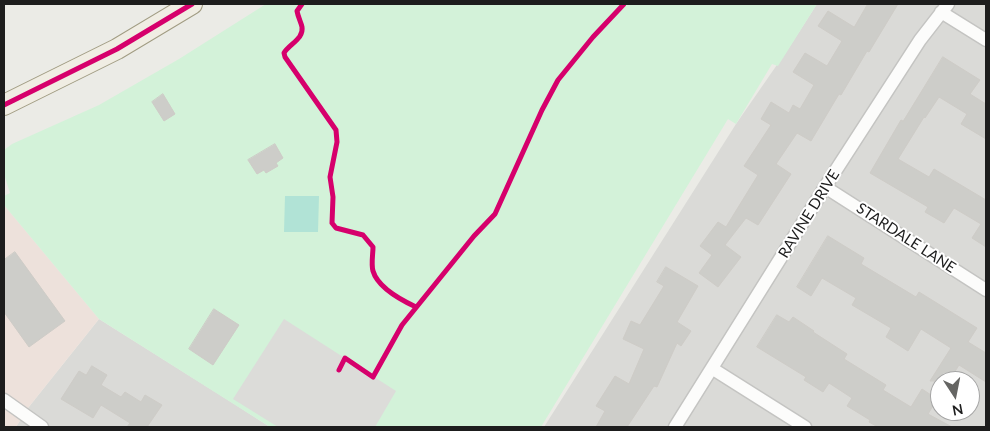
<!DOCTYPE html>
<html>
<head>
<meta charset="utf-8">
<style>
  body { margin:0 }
  #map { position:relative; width:990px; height:431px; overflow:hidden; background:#ebebe6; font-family:Lato,sans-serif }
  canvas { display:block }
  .frame { position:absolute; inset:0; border:5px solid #1d1d1d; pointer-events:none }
  .north { position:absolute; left:930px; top:371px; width:50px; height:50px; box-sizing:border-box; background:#fff; border:1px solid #a5a5a5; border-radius:50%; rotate:169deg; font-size:14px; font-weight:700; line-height:20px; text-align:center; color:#1d1d1d }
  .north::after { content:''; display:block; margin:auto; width:18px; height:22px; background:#656563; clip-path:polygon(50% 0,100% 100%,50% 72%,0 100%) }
</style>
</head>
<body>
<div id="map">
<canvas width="990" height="431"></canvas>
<div class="frame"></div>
<div class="north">N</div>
</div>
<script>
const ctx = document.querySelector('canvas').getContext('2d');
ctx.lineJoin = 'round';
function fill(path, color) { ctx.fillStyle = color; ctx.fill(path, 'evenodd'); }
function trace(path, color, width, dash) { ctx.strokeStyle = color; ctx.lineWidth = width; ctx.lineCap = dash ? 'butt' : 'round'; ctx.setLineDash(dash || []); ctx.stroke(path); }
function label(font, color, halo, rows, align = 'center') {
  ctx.font = font + ' Lato,sans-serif'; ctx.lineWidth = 4; ctx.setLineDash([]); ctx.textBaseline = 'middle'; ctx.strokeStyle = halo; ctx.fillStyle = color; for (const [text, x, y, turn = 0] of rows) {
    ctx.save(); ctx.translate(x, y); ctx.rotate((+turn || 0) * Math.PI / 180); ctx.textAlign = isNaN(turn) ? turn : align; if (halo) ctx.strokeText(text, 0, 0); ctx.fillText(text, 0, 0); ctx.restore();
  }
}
fill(new Path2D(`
  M817,4H986V427H544L736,124L790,46ZM940,381H970V411H940Z
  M99,319L228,400L270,427H16L28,408Z`), '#dadad7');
fill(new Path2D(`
  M4,205L99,319L28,408L16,427H4Z`), '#ede1db');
fill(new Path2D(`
  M266,4H817L778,66L772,64L736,124L728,119L541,427H270L99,319L4,205V196L10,193L4,174V150L12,144L99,105L179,59Z`), '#d3f2d9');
fill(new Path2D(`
  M285,196H319L318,232H284Z`), '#b1e3d6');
fill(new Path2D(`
  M284,319L396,391L375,427H278L233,399Z`), '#dcdcd9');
const building = new Path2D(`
  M868,4H898L869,52L867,51L841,95L839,94L811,141L797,133L776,164L791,174L758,225L746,218L725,245L741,257L718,287L699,273L712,255L700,246L718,222L726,227L758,175L744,166L771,125L761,119L771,102L789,113L793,105L800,109L814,85L793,72L805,53L827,66L842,41L818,26L828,11L854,27Z
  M943,57L980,80L970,94L986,104V139L961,124L967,114L939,97L925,118L924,117L898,159L929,177L934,169L986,200V247L972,238L981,224L954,208L944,223L925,212L928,207L870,173L901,120L903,121Z
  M163,94L175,114L164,121L152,102Z
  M275,144L283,158L276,163L278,166L266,173L264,170L257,174L248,160Z
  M828,236L864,258L861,264L916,297L919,292L977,328L968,342L986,353V382L959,365L949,381H930L951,348L921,329L908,351L886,337L891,328L852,305L856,298L822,278L811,296L797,287Z
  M15,252L65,321L29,347L4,312V260Z
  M666,267L698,286L677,322L691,331L681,346L677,343L657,387L654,386L627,427H596L605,411L596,406L615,376L629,384L644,349L623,339L631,321L640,325L664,286L657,282Z
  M214,309L239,325L213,365L189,349Z
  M777,315L789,322L793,317L814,331L813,332L847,354L844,359L886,385L883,390L911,407L922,389L937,399L928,414L952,427H878L869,422L870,420L847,406L852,398L829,383L823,392L804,380L806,377L757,347Z
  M92,366L107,375L101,385L121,397L125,392L141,402L145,395L162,405L147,427H127L130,423L101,405L93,418L61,399L79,371L86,375Z`);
fill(building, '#cdcdc9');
trace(building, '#ceccc7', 1);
const minor = new Path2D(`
  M941,12L986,40
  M825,187L986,290
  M713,369L805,427
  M4,400L42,427
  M675,427L825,187L920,40L948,4`);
const primary = new Path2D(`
  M4,105L117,49L192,4`);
trace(minor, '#c4c4c2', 15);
trace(primary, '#a19c83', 22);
trace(minor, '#fcfcfb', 12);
trace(primary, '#f0ede3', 20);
trace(new Path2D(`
  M302,4L297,11C298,17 301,22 302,27C304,39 289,44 284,53L285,57L336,130L337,142L330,177L333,197L332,223L336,228L363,235L373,247C373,254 371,264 373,271C378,288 401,300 416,307
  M4,105L117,49L192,4
  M339,370L345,358L373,377L402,325L474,236L495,214L542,110L558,80L593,37L624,4`), '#d6006c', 5);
label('15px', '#1d1d1d', '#fff', [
  ["RAVINE DRIVE",809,214,-58],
  ["STARDALE LANE",906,238,33]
]);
</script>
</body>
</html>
